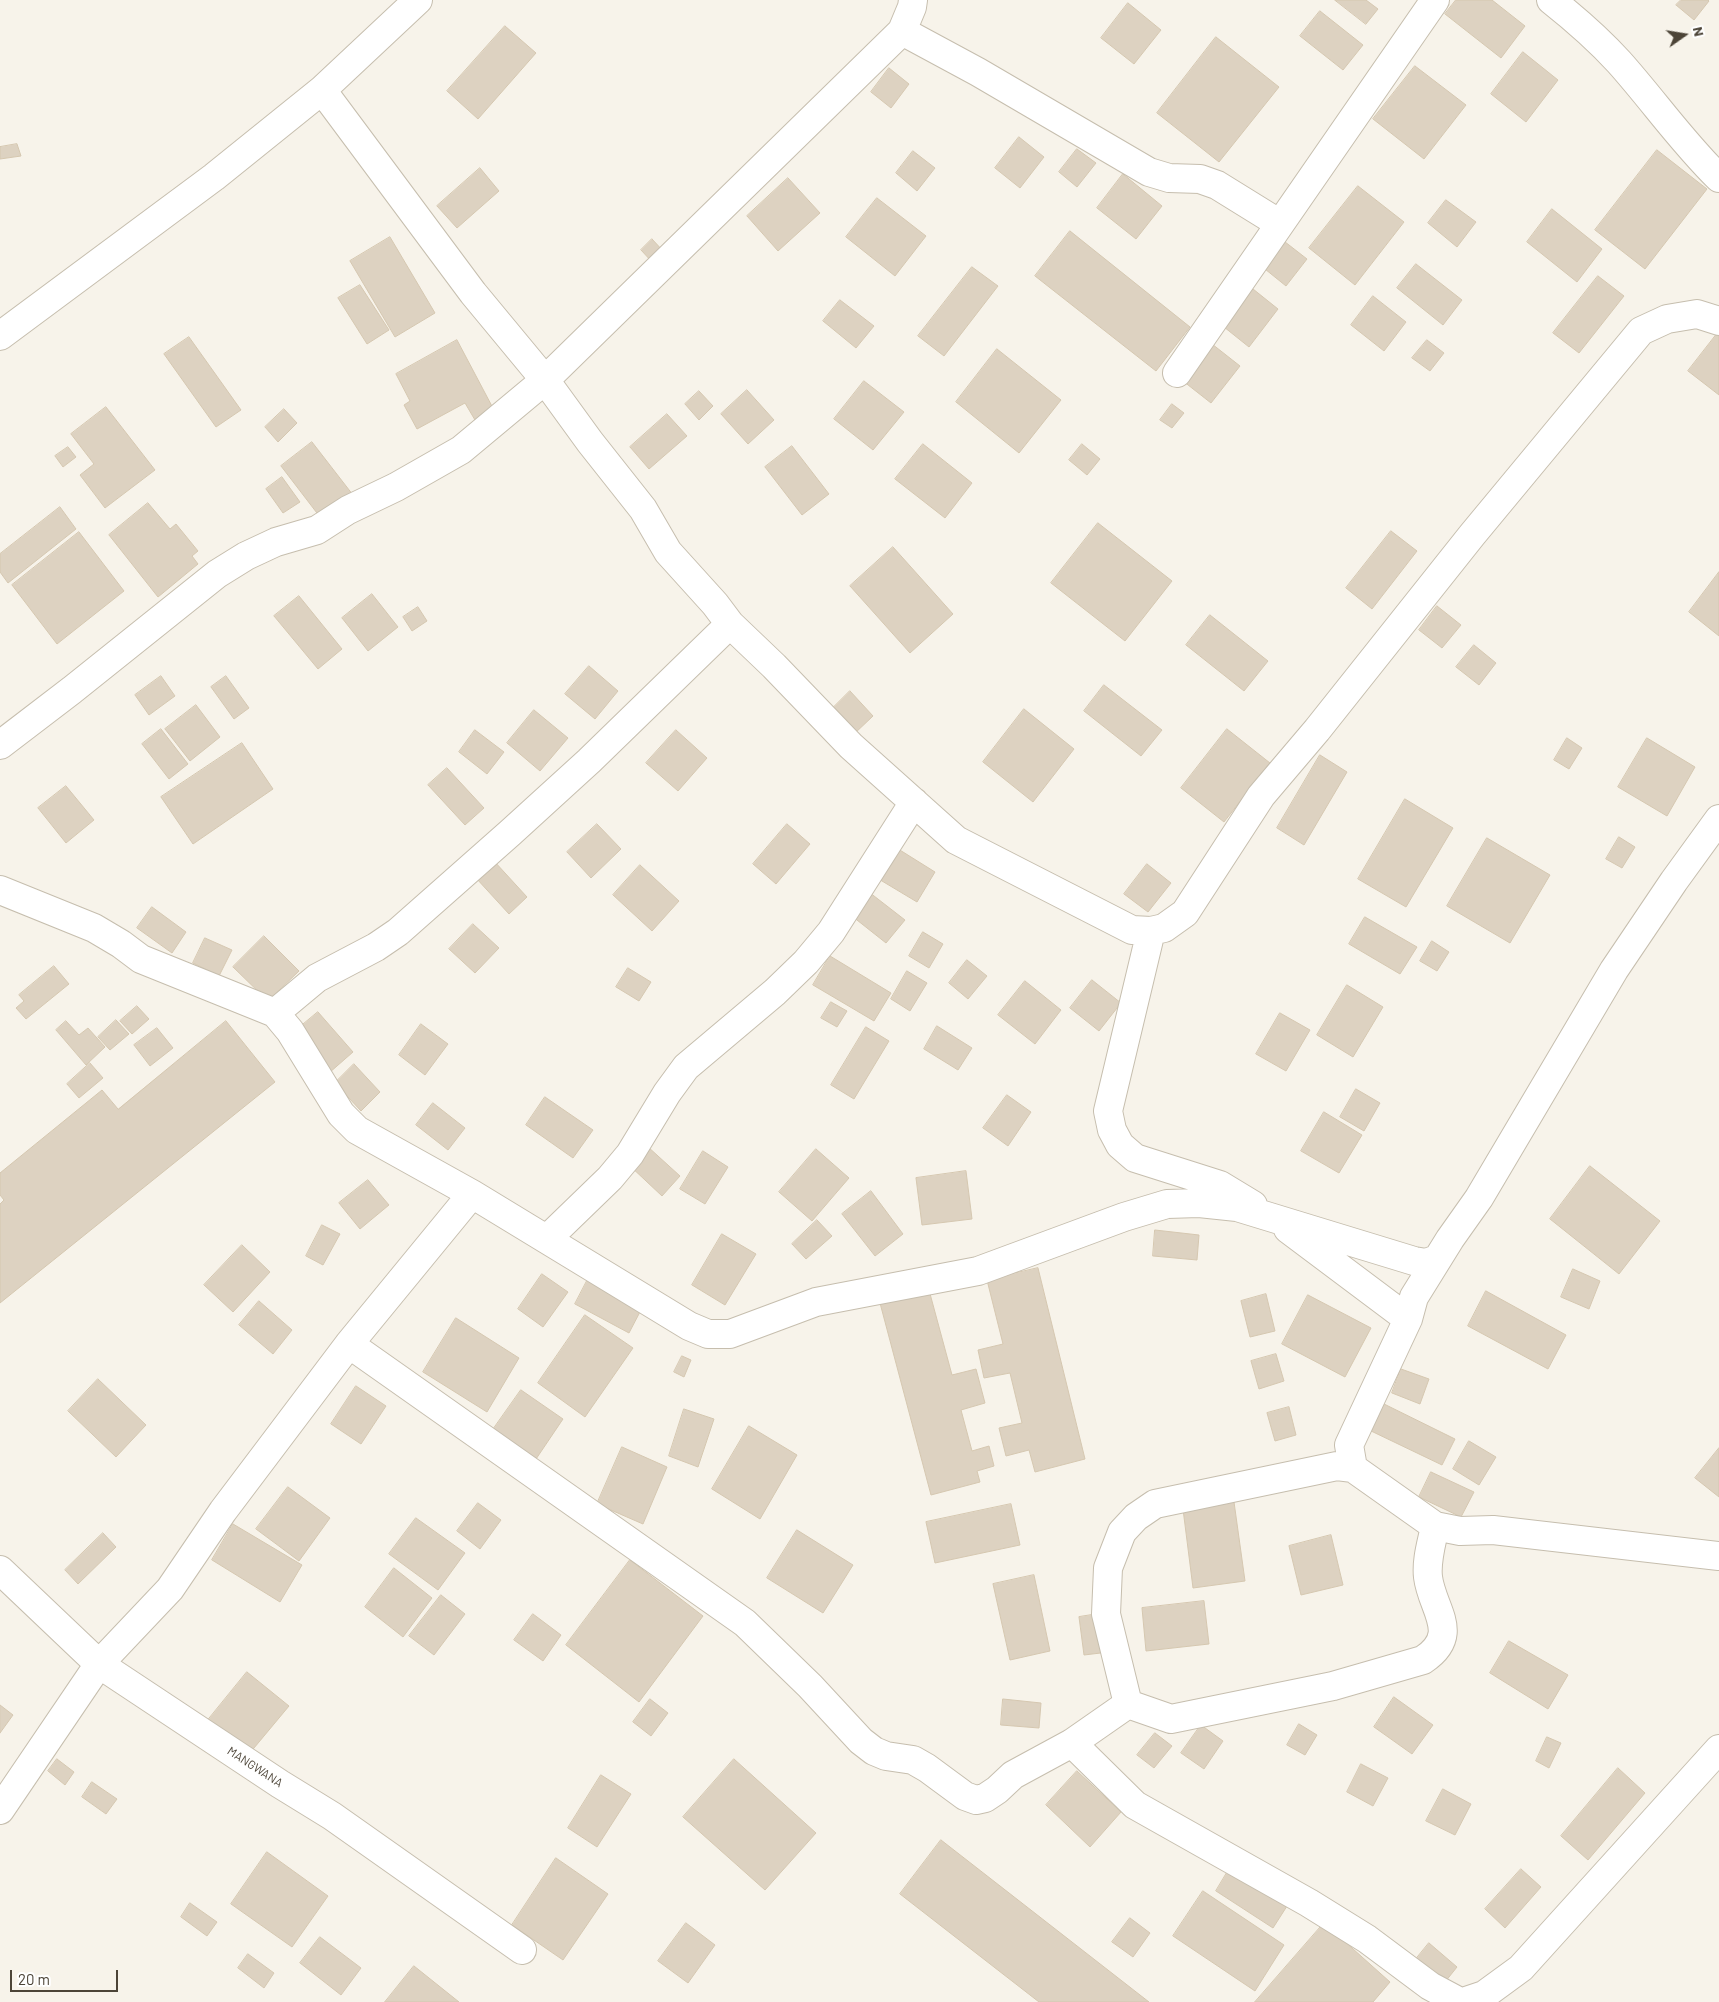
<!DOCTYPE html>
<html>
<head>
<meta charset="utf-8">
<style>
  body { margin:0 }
  #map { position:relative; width:1719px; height:2002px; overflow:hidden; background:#f7f3ea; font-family:Barlow,sans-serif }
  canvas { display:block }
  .north { position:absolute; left:1659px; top:10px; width:50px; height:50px; -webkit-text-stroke:4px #fff; paint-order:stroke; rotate:77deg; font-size:14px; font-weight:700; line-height:20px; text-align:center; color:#4c4437 }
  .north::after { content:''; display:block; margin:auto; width:18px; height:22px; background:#4c4437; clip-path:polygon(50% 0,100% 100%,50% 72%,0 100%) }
  .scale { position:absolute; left:10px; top:1970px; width:108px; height:22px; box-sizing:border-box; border:2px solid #4c4437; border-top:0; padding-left:6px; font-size:15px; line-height:18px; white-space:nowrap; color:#4c4437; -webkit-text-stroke:4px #fff; paint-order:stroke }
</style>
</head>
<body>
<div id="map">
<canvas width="1719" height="2002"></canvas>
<div class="north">N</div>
<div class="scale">20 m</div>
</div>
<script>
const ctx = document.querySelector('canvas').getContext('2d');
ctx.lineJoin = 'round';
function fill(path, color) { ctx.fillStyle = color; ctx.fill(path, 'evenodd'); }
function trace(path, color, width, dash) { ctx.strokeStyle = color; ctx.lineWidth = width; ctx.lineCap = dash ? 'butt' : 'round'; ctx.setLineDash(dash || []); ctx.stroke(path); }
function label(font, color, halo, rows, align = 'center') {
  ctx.font = font + ' Barlow,sans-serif'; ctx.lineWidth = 4; ctx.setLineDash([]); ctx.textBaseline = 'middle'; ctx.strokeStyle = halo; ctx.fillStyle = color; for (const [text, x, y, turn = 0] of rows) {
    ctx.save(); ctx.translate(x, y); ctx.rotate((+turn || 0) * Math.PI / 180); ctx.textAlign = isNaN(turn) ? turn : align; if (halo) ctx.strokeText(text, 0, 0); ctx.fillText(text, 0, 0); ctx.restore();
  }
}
const building = new Path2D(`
  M1335,0H1366L1378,9L1366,24Z
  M1456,0H1492L1525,26L1501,58L1445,14Z
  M1681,0H1708L1709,1L1694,20L1676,5Z
  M1128,3L1161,30L1134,64L1101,38Z
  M1320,11L1363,45L1343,70L1300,36Z
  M505,26L536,53L478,119L447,91Z
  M1216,37L1279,87L1219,162L1157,113Z
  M1523,52L1558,80L1526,122L1491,94Z
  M1415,66L1466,105L1424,159L1373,119Z
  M889,68L909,84L891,108L871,92Z
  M1019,137L1044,157L1020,188L995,168Z
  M17,144L21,156L0,159V147Z
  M1077,149L1096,163L1077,187L1059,172Z
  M1657,150L1707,189L1645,269L1595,230Z
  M913,151L935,168L917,191L896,173Z
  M480,168L499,191L457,228L437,206Z
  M1123,174L1162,206L1136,239L1097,208Z
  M788,178L820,213L778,251L747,216Z
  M1358,186L1404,222L1355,285L1309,248Z
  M877,198L926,236L895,276L846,237Z
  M1446,200L1476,222L1457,247L1428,223Z
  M1552,209L1602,249L1577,282L1527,242Z
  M1070,231L1190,327L1156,371L1035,276Z
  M390,237L435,313L395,337L350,261Z
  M1280,238L1307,259L1286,286L1260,265Z
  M652,239L664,252L653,263L641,250Z
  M1416,264L1462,300L1443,325L1397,288Z
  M972,267L998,286L944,356L918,336Z
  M1598,276L1624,296L1579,353L1553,333Z
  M360,285L389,330L367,344L338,298Z
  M1248,285L1278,309L1249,347L1219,323Z
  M1373,296L1406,322L1384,351L1351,325Z
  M840,300L874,326L856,348L823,321Z
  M1719,331V395L1688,371Z
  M189,337L241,410L216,427L164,354Z
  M457,340L494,410L475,420L465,403L417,429L404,405L410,401L396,374Z
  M1427,340L1444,353L1430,371L1412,358Z
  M1212,344L1240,366L1211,403L1183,381Z
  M997,349L1061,400L1019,453L956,402Z
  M864,381L904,412L873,450L834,419Z
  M747,390L774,420L748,444L721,414Z
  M699,391L713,406L699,420L685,404Z
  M1172,404L1184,413L1172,428L1160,420Z
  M106,407L155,470L105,508L80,475L94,464L71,434Z
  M284,409L297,423L278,442L265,427Z
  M667,414L687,436L649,469L630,447Z
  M312,442L353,495L320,517L281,466Z
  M923,444L972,483L945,518L895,479Z
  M1082,444L1100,459L1087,475L1069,460Z
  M792,446L829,494L802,515L765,467Z
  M68,447L76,457L63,467L55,456Z
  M282,477L300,502L283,513L266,489Z
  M148,503L170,529L176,524L198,551L192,556L198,564L158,597L109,535Z
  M60,507L76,529L8,583L0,572V554Z
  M1098,523L1172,581L1125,641L1051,583Z
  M1391,531L1417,551L1372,609L1346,588Z
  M79,532L124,591L57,644L12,585Z
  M893,547L953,614L910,653L850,586Z
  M1719,572V636L1689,612Z
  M372,594L398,627L368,651L342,618Z
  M299,596L342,649L318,669L274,616Z
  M1437,606L1461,625L1442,648L1419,630Z
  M418,607L427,621L412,631L403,617Z
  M1210,615L1268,661L1244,691L1186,645Z
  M1474,645L1496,663L1479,685L1456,667Z
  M589,666L618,691L595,719L565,694Z
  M161,676L175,696L149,715L135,695Z
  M226,676L249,708L234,719L211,687Z
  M1104,685L1162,730L1141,756L1084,711Z
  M850,691L873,716L853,735L830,711Z
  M196,705L220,737L190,761L165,729Z
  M1024,709L1074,749L1033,802L983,762Z
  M534,710L568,738L540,771L507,743Z
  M161,729L188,764L169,779L142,744Z
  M1227,729L1270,763L1224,822L1181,788Z
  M475,730L504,752L487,774L459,752Z
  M676,730L707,758L678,791L646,763Z
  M1567,738L1582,748L1569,769L1554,760Z
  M1647,738L1695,767L1667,816L1618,787Z
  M242,743L273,789L193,844L161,797Z
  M1320,755L1347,772L1304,845L1277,828Z
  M447,768L484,808L465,825L428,785Z
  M66,786L94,820L66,843L38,808Z
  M1405,799L1453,828L1406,907L1358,879Z
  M597,824L621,849L591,878L567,852Z
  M787,824L810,844L776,884L753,864Z
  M1619,837L1635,847L1622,868L1606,859Z
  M1487,838L1550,875L1510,943L1447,906Z
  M895,847L935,872L917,902L877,878Z
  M494,861L527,897L509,914L476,878Z
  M1147,864L1171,883L1148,912L1124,894Z
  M640,865L679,901L652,931L613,895Z
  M856,882L905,920L886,943L838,905Z
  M152,907L186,932L172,953L137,928Z
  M1365,917L1417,947L1400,974L1349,944Z
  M473,924L499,948L475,973L449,949Z
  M923,932L943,944L929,968L909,956Z
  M264,936L299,971L268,1001L233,967Z
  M205,938L232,950L219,976L193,963Z
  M1432,941L1449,952L1437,971L1420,961Z
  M830,956L891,993L874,1021L813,985Z
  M967,960L987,976L968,999L949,983Z
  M54,966L69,984L26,1019L16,1008L24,1001L19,995Z
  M628,968L651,982L639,1001L616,987Z
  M907,971L927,983L910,1011L891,999Z
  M1092,980L1121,1003L1099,1031L1070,1008Z
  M1025,981L1061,1010L1035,1044L998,1015Z
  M1347,985L1383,1007L1353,1057L1317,1035Z
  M831,1002L847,1011L837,1027L821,1018Z
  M137,1006L149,1019L132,1034L120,1021Z
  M318,1012L353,1052L329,1073L294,1032Z
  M1280,1013L1310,1030L1286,1071L1256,1054Z
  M116,1020L129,1034L110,1050L98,1037Z
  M66,1021L79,1035L88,1028L105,1047L86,1065L56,1030Z
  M226,1021L275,1082L0,1303V1204L4,1200L0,1195V1173L102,1090L118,1109Z
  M421,1024L448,1044L425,1075L399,1055Z
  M937,1026L972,1048L958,1070L924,1049Z
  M866,1027L889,1041L854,1099L831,1085Z
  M157,1028L173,1048L150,1066L134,1045Z
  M90,1063L103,1078L79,1098L67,1084Z
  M354,1064L380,1092L361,1111L335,1083Z
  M1356,1089L1380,1103L1364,1131L1340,1117Z
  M1007,1095L1031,1112L1008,1146L983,1128Z
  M545,1097L593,1130L573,1158L526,1125Z
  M433,1103L465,1128L448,1150L416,1125Z
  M1324,1112L1362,1135L1339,1173L1301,1151Z
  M647,1146L680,1176L662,1196L629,1165Z
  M816,1149L849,1178L812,1221L779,1192Z
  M703,1151L728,1167L705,1204L680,1189Z
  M1590,1166L1660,1221L1619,1274L1550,1219Z
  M966,1171L972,1219L922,1225L916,1178Z
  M368,1180L389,1205L360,1229L339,1203Z
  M871,1191L903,1234L875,1256L842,1214Z
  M817,1220L832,1236L806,1259L792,1244Z
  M322,1225L340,1234L323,1265L306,1256Z
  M1155,1230L1199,1235L1197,1260L1153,1256Z
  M722,1234L756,1254L725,1305L692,1285Z
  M242,1245L270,1272L233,1312L204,1285Z
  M1038,1268L1085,1459L1035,1472L1029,1450L1006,1456L999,1428L1022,1423L1010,1373L984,1378L978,1350L1003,1344L987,1280Z
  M1573,1269L1600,1281L1589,1309L1561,1297Z
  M542,1274L568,1292L543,1327L518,1309Z
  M588,1279L642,1308L629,1333L575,1304Z
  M929,1290L952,1375L976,1369L985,1403L961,1410L972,1451L989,1446L994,1466L977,1471L980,1482L931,1495L880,1303Z
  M1486,1291L1566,1335L1548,1369L1468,1326Z
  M1266,1294L1275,1331L1250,1337L1241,1301Z
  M1308,1295L1371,1328L1345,1377L1282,1344Z
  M259,1301L292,1330L273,1354L239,1325Z
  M585,1315L633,1348L585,1417L538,1383Z
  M456,1318L519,1358L487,1412L423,1372Z
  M1276,1354L1284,1381L1259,1389L1251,1361Z
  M682,1356L691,1360L684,1377L674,1372Z
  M1401,1369L1429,1379L1420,1404L1392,1393Z
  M98,1379L146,1425L116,1457L68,1411Z
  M356,1386L386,1406L361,1444L331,1424Z
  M521,1390L563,1419L534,1462L492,1431Z
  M1382,1403L1455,1439L1442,1465L1369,1430Z
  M1289,1407L1296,1435L1275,1441L1267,1413Z
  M684,1409L714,1419L698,1467L669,1456Z
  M749,1426L797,1455L760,1519L712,1489Z
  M1469,1441L1496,1457L1479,1485L1453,1469Z
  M622,1447L667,1467L643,1524L597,1504Z
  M1719,1448V1497L1695,1478Z
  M1431,1472L1474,1492L1461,1517L1419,1497Z
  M288,1487L330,1518L299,1561L256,1529Z
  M1234,1502L1245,1581L1193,1588L1183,1509Z
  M478,1503L501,1520L480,1549L457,1531Z
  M1011,1504L1020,1545L935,1563L926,1522Z
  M416,1518L465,1553L438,1590L389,1554Z
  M233,1524L302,1565L280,1602L212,1560Z
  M797,1530L853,1565L823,1613L767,1578Z
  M103,1533L116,1547L78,1584L65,1570Z
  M1331,1535L1343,1585L1301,1595L1289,1546Z
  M630,1560L703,1616L639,1702L566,1645Z
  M394,1568L432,1598L403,1637L365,1607Z
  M1034,1575L1050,1651L1010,1660L993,1584Z
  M441,1595L465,1614L434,1655L409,1636Z
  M1204,1601L1209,1644L1146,1651L1142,1608Z
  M1104,1613L1109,1652L1084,1655L1079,1617Z
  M533,1614L561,1635L543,1661L514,1640Z
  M1509,1641L1568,1675L1548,1709L1490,1673Z
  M247,1672L289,1706L249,1754L208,1720Z
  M1394,1697L1433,1725L1412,1754L1374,1727Z
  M650,1699L668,1713L651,1736L633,1722Z
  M1003,1699L1041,1703L1039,1728L1001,1725Z
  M0,1705L13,1715L0,1733Z
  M1299,1724L1317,1735L1305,1755L1287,1745Z
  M1201,1725L1223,1741L1204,1769L1181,1753Z
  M1155,1733L1172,1746L1154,1768L1137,1755Z
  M1547,1737L1561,1743L1549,1768L1536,1761Z
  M57,1759L74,1772L65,1785L48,1771Z
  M734,1759L816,1833L765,1890L683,1817Z
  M1361,1764L1388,1778L1373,1806L1347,1792Z
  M1618,1768L1645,1793L1588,1860L1561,1836Z
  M1077,1771L1121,1812L1090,1847L1046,1805Z
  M601,1775L631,1794L597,1847L568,1828Z
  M92,1782L117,1799L106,1814L82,1797Z
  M1443,1789L1471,1804L1455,1835L1426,1821Z
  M941,1840L1149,2002H1039L900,1894Z
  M267,1852L328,1896L292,1947L231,1904Z
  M556,1858L608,1894L563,1960L512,1925Z
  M1231,1866L1289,1903L1273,1928L1216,1891Z
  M1521,1869L1541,1887L1505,1928L1485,1909Z
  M1203,1891L1284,1945L1255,1991L1173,1936Z
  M190,1903L217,1922L207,1936L181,1917Z
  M1130,1918L1150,1933L1133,1957L1112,1942Z
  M686,1923L715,1945L688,1983L658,1961Z
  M1324,1923L1390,1982L1373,2002H1255Z
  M320,1937L361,1968L341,1995L300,1963Z
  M1429,1943L1457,1967L1441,1987L1412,1964Z
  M248,1954L274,1973L264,1988L238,1968Z
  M414,1966L459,2002H385Z`);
fill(building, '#ddd2c1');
trace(building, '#d5c7b0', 1);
const minor = new Path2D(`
  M1551,0C1575,19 1598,39 1619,62C1653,100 1682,142 1719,178
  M902,31L978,72L1149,172L1169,178L1200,179L1217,185L1280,224
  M322,90L473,293L545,380L590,442L643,509L668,552L715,604L730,624L774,666L851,746L956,840L1132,930L1151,931L1164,928L1185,913L1261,796L1317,730L1472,535L1641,331L1667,319L1697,314L1719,321
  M0,336L214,177L322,90L418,0
  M1177,373L1435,0
  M0,745L72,690L217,574L246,556L276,542L317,530L348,510L396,487L461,450L545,380L902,31L912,7L913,0
  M0,890L94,928L121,944L141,959L275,1013L290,1031L341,1114L357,1130L472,1194L689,1326L708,1334H730L816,1302L978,1271L1124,1217L1167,1204L1199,1203L1237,1207L1414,1261L1426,1263L1437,1259
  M1151,931L1108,1111L1112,1130L1120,1145L1135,1158L1220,1185L1253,1205
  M275,1013L317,978L376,947L398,932L510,833L589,761L730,624
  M1288,1229L1408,1319
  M547,1239L610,1178L630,1154L667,1093L686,1067L775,992L806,962L831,932L914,802
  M349,1344L745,1623L810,1686L861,1741L874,1751L886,1756L913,1760L927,1768L965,1796L976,1800L985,1798L997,1790L1013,1775L1072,1743L1128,1704
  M1353,1468L1349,1445L1408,1319L1414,1297L1450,1239L1479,1198L1614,970L1674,881L1719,819
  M0,1570L99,1664L280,1784L332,1816L522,1950
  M1128,1704L1106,1614L1108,1568L1122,1532L1136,1517L1155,1504L1337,1466L1353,1468L1435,1526L1460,1531L1493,1530L1719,1556
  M1128,1704L1171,1719L1333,1686L1423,1660C1462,1634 1432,1610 1428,1577C1426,1560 1432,1542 1435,1526
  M1072,1743L1135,1805L1309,1903L1367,1939L1430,1986L1460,2002
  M0,1810L99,1664L170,1589L223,1511L349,1344L472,1194
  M1463,2002L1484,1995L1521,1968L1719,1749`);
trace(minor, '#c6beae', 30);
trace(minor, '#fff', 28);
label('12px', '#4c4437', '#fff', [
  ["MANGWANA",255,1767,33]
]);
</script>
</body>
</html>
